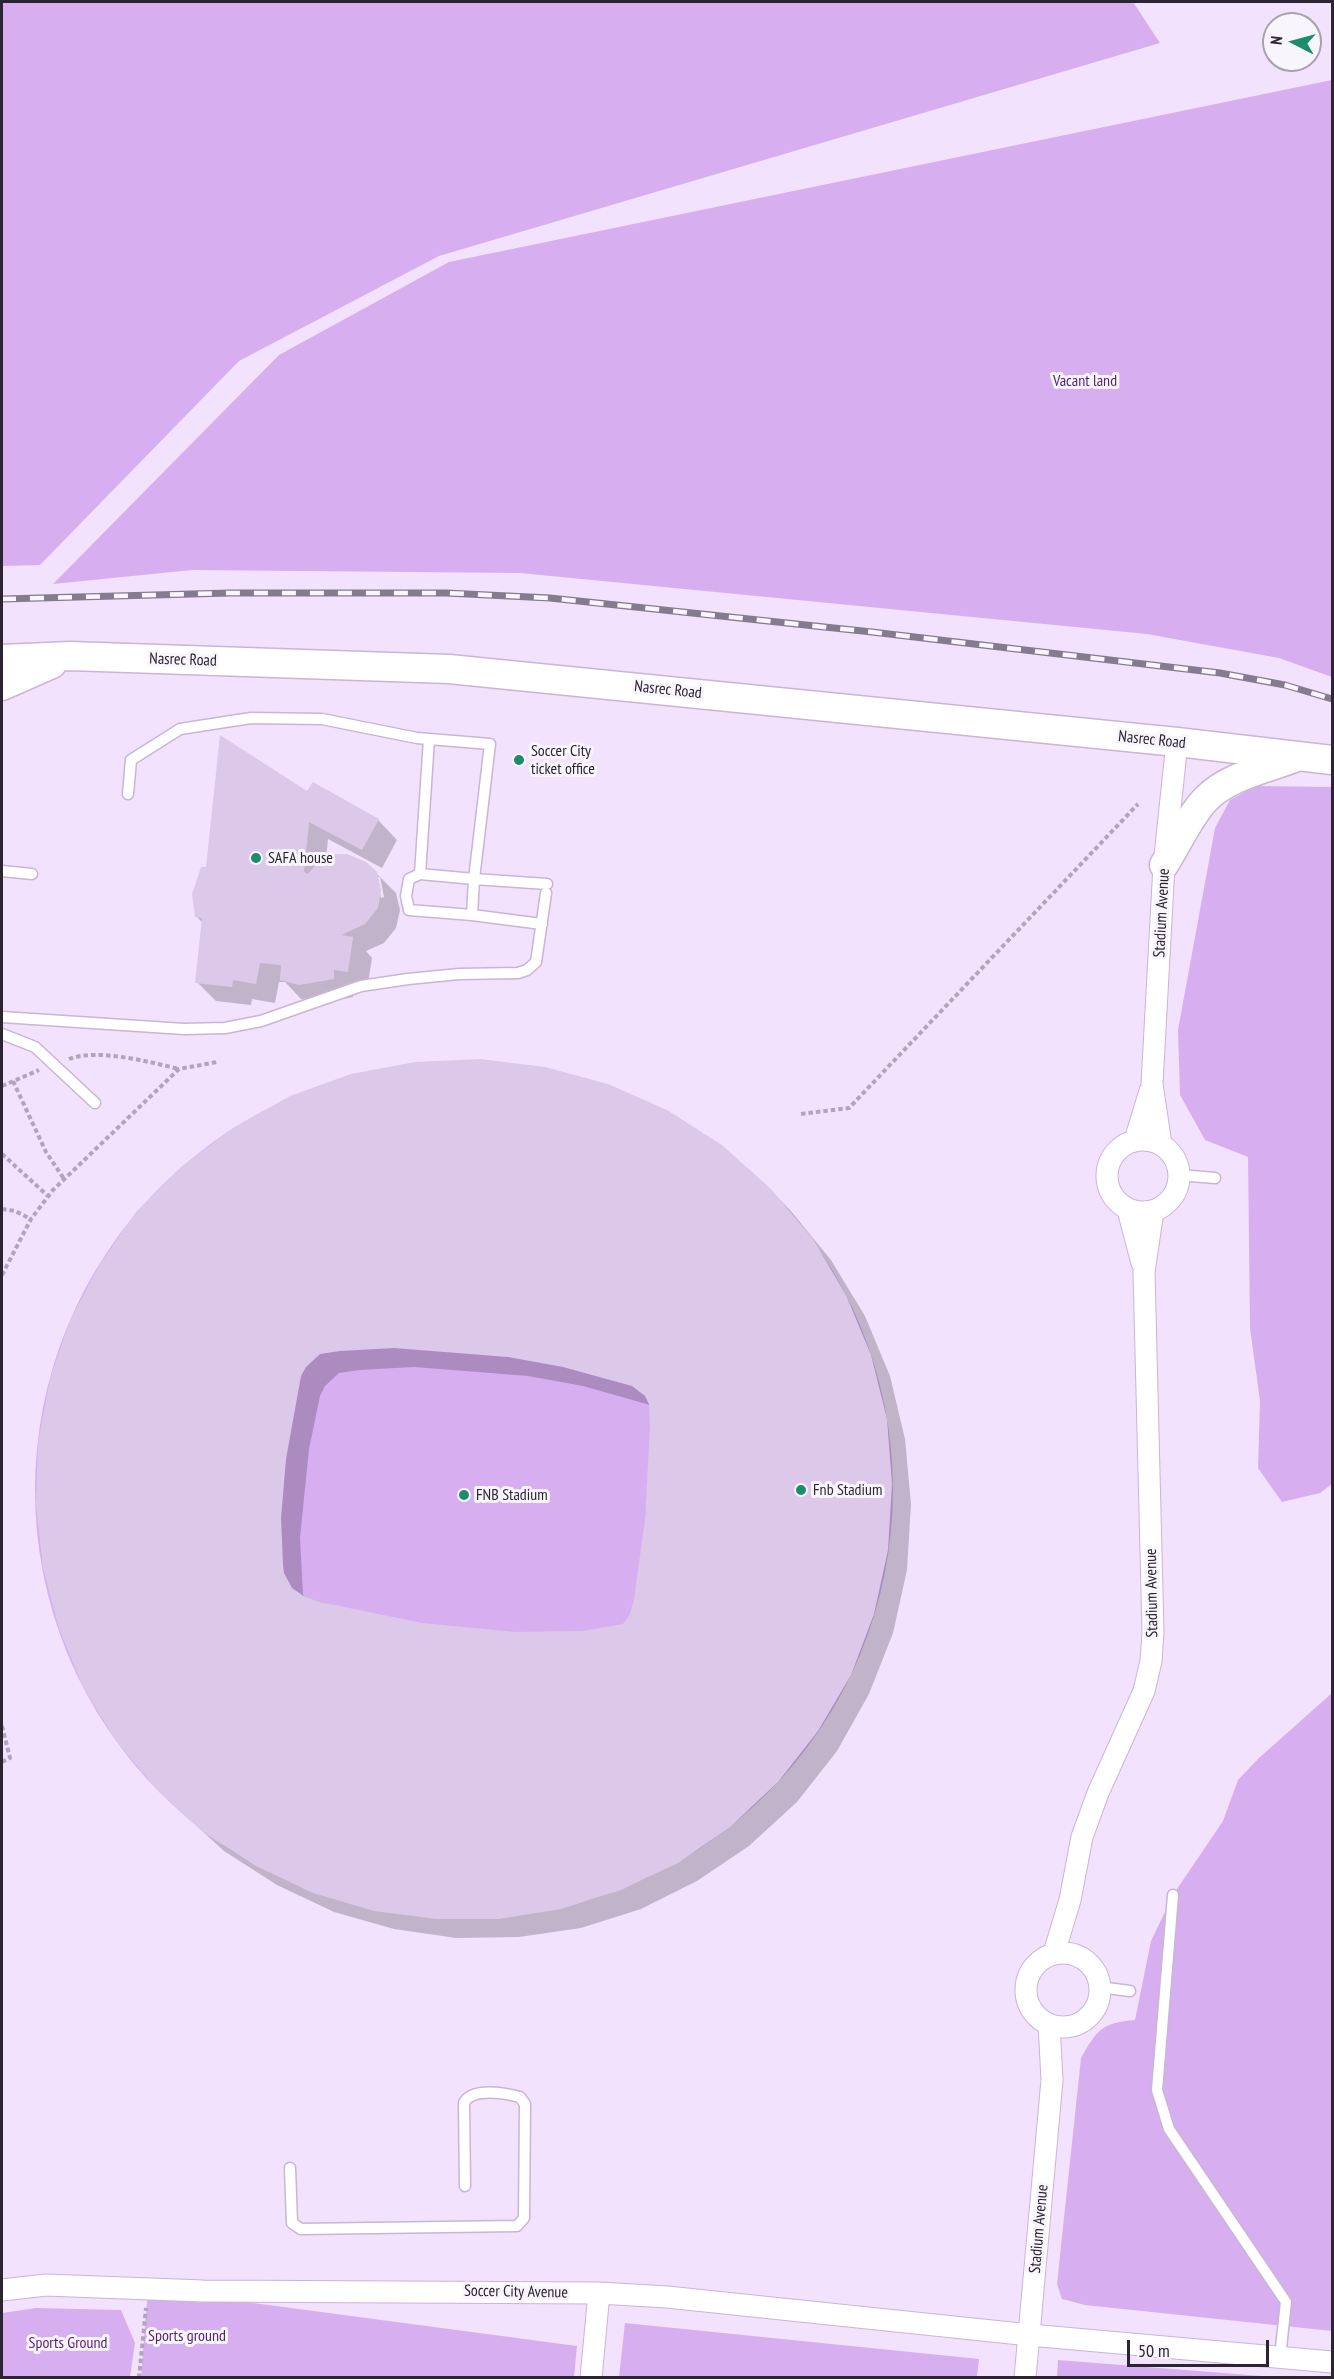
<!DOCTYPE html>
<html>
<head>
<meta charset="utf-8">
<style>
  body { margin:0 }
  #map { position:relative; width:1334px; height:2379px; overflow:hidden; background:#f2e2fd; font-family:"PT Sans Narrow",sans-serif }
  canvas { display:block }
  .frame { position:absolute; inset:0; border:3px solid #2c2531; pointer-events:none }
  .north { position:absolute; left:1262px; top:12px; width:60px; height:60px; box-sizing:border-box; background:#f9f5fc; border:2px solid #a7a2ab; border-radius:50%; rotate:276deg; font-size:16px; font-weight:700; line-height:24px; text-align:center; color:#2c2531 }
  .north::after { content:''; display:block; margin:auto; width:21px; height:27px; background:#1d8c6c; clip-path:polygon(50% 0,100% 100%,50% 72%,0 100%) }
  .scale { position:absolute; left:1127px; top:2340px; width:142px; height:27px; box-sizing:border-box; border:3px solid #2c2531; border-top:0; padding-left:8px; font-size:18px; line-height:21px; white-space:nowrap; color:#2c2531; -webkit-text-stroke:4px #f9f5fc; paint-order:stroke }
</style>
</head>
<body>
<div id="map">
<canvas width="1334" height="2379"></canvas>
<div class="frame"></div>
<div class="north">N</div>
<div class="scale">50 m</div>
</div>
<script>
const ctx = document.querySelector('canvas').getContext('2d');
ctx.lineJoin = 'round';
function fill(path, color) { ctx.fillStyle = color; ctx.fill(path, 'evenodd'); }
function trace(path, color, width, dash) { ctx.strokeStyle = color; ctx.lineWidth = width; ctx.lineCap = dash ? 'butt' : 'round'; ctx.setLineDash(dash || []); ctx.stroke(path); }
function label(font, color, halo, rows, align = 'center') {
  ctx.font = font + ' "PT Sans Narrow",sans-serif'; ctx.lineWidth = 6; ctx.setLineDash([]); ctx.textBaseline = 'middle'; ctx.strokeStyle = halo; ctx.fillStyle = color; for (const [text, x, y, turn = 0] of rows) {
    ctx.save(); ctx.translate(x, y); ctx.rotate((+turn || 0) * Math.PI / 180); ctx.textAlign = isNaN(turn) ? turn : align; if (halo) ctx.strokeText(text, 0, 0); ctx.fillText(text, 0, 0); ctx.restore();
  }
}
fill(new Path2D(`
  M2,2H1133L1160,43L439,256L239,361L40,565L2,566Z
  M1332,80V677L1279,658L1147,634L520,573L192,570L53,584L279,355L449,262Z
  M1256,786L1332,787V1484L1320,1493L1282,1502L1258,1468L1260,1401L1250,1328L1248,1157L1205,1140L1180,1095L1178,1030L1215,828L1230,800Z
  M35 1490a429 429 0 1 1 858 0a429 429 0 1 1-858 0Z
  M1332,1693V2331L1085,2305L1062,2299L1057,2284L1081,2058C1097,2030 1101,2023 1135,2020L1151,1941L1173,1895L1223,1821L1238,1780L1259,1758Z
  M148,2289L577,2346L574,2377L141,2378Z
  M36,2308L121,2310L135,2343L130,2377H2V2313Z
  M625,2323L979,2359L977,2377H619Z
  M1058,2360L1274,2377H1057Z`), '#d7aff1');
fill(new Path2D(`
  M308,793L378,820L397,840L382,868L328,839L326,859L376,873L396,893L400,910L396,928L384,943L366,951L372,958L367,990L353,988V997L320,1004L301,999L285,982H279L275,1003L252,999L251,1005L216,1001L197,982L203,923L196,916L207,868ZM377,877H380L384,897L381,898Z
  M770,1190L790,1210L831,1260L865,1316L890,1376L905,1439L911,1504L907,1570L893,1633L869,1694L837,1751L797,1802L749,1846L697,1881L641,1909L581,1928L519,1937L456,1938L394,1929L334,1912L277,1885L224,1851L178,1809L40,1442ZM414,1367L528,1376L583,1386L650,1405L651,1427L643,1554L631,1615L624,1625L583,1632L516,1634L422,1625L383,1618L305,1598L303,1594L300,1538L309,1449L320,1396L325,1386L339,1373L360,1370Z`), '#0003');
fill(new Path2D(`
  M220,735L307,791L313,782L379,819L362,850L309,822L304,872L308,874L316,864L329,854H347L366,862L377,872L381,890L378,908L365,924L341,935L353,937L348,972L334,970V979L299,985L280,980L281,965L260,963L256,984L233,980L232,987L195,983L202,918L195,917L192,894L201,867H206Z
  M480,1059L545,1067L608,1084L667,1110L722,1145L771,1189L813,1239L846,1295L871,1355L887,1419L892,1484L888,1550L874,1614L851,1675L818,1731L778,1782L730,1827L678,1863L621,1890L561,1909L499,1919H436L374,1911L313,1893L256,1866L203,1832L157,1790L116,1741L83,1687L59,1629L43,1568L36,1505L38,1442L50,1379L70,1320L100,1264L136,1212L181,1167L233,1128L290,1096L351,1074L415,1062ZM394,1348L508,1357L563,1367L632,1386L645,1396L649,1404L650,1427L645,1520L634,1599L630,1614L623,1624L583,1631L516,1632L422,1623L320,1602L305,1597L292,1588L284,1573L283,1565L281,1518L286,1459L301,1376L306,1367L320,1354L340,1351Z`), '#dcc9ea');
const lane = new Path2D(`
  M429,739L420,874L474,879L472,915L542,924
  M128,794L131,760L180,729L251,718L322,719L417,738L490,744L474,879L547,884
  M2,871L32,874
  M420,874L409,879L406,896L409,910L472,915
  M2,1017L184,1029L225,1028L261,1021L361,986L408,979L459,974L518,973L527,970L536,962L546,893
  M2,1034L35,1047L95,1103
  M1179,1175L1215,1178
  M1173,1895L1157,2090L1169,2129L1286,2302L1280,2357
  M1099,1987L1130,1991
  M290,2168L292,2223L301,2229L517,2226L524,2218L525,2104L520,2097C505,2093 472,2087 464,2103L465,2186`);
const street = new Path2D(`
  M1107 1176a36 36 0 1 1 72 0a36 36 0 1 1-72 0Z
  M1135,1140L1150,1091
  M1161,1144L1152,1084L1164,865L1177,742
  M1128,1210L1142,1263
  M1054,1953L1070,1900L1082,1837L1098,1793L1144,1691L1151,1661L1153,1632L1144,1272L1153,1211
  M1026 1990a37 37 0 1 1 74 0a37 37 0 1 1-74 0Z
  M2,2290L46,2285L203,2291L599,2293L667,2297L1030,2335L1332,2362
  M591,2378L599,2293
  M1025,2378L1052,2080L1049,2024`);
const secondary = new Path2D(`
  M2,659L70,656L449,669L1177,742L1332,760
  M2,686L52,664
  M1164,865C1177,845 1190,815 1206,799C1228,776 1266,769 1294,758`);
trace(lane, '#c9b5d6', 13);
trace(street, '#c9b5d6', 23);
trace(secondary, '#c9b5d6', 31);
trace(new Path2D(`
  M69,1059C97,1048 150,1062 179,1069
  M13,1081L46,1152L64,1179
  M2,1086L39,1070
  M801,1114L849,1108L1138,804
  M2,1154L48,1196
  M2,1209L15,1211L31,1219
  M2,1275L31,1219L53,1190L179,1069L217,1062
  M2,1726L10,1758L2,1762
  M139,2378L146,2308`), '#b2a5bb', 4, [4.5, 3]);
trace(lane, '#fff', 10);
trace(street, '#fff', 21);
trace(secondary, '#fff', 28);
const rail = new Path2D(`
  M2,599L230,593H446L550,598L872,632L1220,673L1285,685L1332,699`);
trace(rail, '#867b8e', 7);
trace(rail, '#f9f5fc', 4.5, [14]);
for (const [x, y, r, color] of [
  [519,760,6,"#1d8c6c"],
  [256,858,6,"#1d8c6c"],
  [801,1490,6,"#1d8c6c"],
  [464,1495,6,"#1d8c6c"]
]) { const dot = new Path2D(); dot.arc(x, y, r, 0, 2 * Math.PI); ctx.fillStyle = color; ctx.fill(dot); trace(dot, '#f9f5fc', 2); }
label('16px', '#551e70', '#f9f5fc', [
  ["Vacant land",1085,381],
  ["Sports ground",187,2336],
  ["Sports Ground",68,2343]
]);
label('16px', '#2c2531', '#f9f5fc', [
  ["Nasrec Road",183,660,2],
  ["Nasrec Road",668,690,6],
  ["Nasrec Road",1152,740,6],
  ["Stadium Avenue",1162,913,-87],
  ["Stadium Avenue",1152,1593,-91],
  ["Stadium Avenue",1039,2229,-85],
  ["Soccer City Avenue",516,2292,1]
]);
label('16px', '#2c2531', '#f9f5fc', [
  ["Soccer City",531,751],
  ["ticket office",531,769],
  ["SAFA house",268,858],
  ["Fnb Stadium",813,1490],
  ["FNB Stadium",476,1495]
], 'left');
</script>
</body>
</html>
